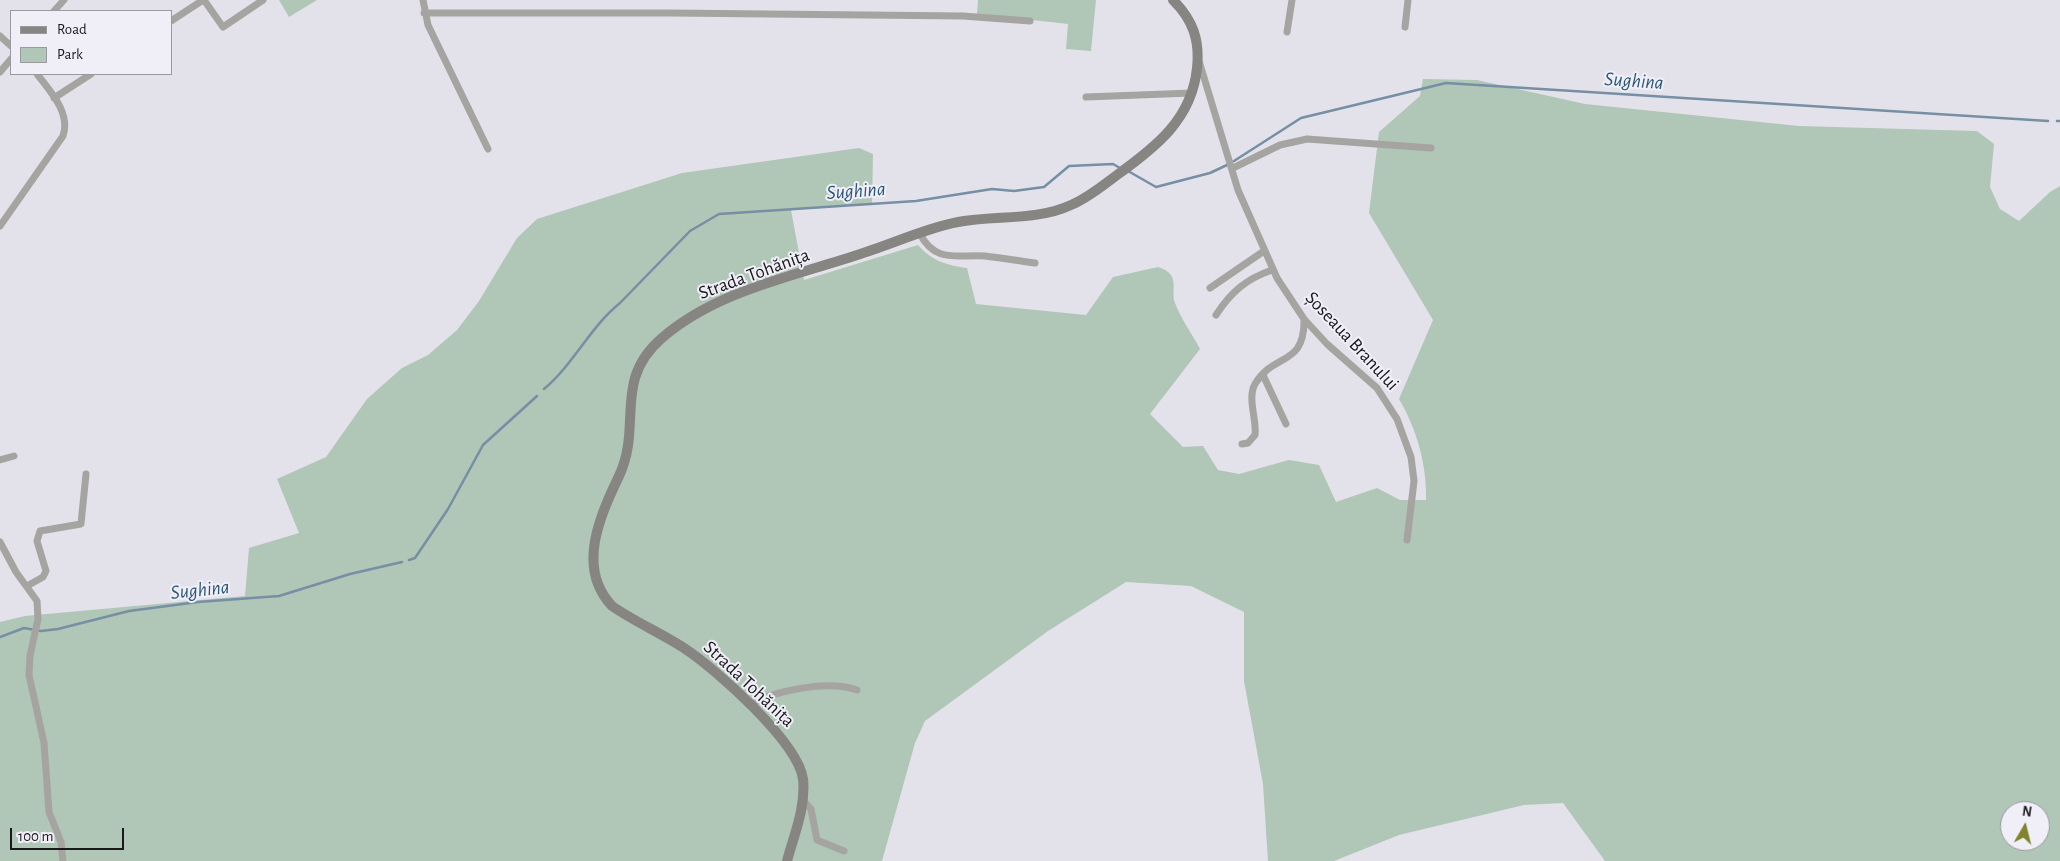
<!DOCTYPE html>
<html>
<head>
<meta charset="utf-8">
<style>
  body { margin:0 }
  #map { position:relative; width:2060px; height:861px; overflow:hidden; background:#e3e2ea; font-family:"Alegreya Sans",sans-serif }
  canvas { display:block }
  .legend { position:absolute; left:10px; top:10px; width:162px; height:65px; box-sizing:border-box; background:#f0eff7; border:1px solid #9a999f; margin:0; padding:6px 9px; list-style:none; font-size:15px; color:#19191c }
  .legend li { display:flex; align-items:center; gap:10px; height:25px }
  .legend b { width:25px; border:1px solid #9a999f }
  .north { position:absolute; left:2000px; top:801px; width:50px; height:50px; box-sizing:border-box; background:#f0eff7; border:1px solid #9a999f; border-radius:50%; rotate:8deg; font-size:14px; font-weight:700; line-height:20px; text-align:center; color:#19191c }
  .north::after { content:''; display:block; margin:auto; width:18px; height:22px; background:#80842f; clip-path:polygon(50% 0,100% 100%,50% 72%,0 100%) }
  .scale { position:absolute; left:10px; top:828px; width:114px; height:22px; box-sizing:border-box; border:2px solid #19191c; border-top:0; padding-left:6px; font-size:15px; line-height:18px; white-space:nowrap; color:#19191c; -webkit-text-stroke:4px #f0eff7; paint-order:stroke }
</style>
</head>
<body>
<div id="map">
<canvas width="2060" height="861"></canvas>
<ul class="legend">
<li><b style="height:6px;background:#878581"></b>Road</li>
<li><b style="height:14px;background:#b0c6b6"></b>Park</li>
</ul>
<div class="north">N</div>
<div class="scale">100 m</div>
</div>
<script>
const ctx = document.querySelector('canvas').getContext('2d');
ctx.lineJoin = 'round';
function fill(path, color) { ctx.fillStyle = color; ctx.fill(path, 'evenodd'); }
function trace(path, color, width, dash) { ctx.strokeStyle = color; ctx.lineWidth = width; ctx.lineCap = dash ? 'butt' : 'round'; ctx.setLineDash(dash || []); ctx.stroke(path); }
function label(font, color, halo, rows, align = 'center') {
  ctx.font = font + ' "Alegreya Sans",sans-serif'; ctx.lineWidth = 4; ctx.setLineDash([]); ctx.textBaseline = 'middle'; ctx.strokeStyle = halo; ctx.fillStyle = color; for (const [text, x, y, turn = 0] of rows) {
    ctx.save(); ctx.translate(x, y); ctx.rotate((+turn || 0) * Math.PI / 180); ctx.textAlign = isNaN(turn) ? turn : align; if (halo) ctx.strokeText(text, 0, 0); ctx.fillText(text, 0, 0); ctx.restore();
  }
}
fill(new Path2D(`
  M279,0H317L289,17Z
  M978,0H1096L1091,51L1066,49L1068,24L977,14Z
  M1423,79L1477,80L1585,104L1799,126L1977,131L1994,144L1990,187L2000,209L2019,221L2050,192L2060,186V861H1605L1563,803L1524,805L1399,835L1334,861H1268L1263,784L1244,681V612L1191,586L1126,582L1048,631L925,721L915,743L882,861H0V622L25,616L245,596L249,548L299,533L277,479L326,457L367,399L402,368L428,355L457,330L479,301L517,238L537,219L682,173L859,148L873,154L872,204L791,210L804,280L918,245C932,261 946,265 967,268L976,304L1086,315L1113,277L1158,267C1182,274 1170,291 1175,303C1181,319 1192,334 1200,349L1150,414L1183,447L1203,446L1218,470L1239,474L1289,460L1319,465L1336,502L1377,488L1400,500H1426C1427,466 1417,429 1399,399L1433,320L1369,213L1379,132L1420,96ZM2010,811H2040V841H2010Z`), '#b0c6b6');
trace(new Path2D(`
  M2057,121H2060
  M1234,161L1301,118L1446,83L2048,121
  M1128,171L1156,187L1210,173L1227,165
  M544,389C574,364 590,327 620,303L690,231L719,214L916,201L992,189L1014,191L1044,187L1069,166L1113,164L1120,168
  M409,560L415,558L448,509L483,445L537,396
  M0,637L24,628L41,631L58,629L129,611L198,602L279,596L350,574L402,562`), '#768fa4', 2.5);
trace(new Path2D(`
  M204,0L223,27L263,0
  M423,0L428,25L488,149
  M54,11L64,0
  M424,13H670L963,16L1030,21
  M171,21L203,0
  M1405,27L1408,0
  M1287,32L1292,0
  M0,36L11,46
  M1199,61L1238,190L1277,278L1304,319L1327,344L1377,388L1397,419L1411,457L1414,481L1407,540
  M0,72L11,59
  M1086,97L1192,93
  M54,98L91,74
  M1233,168L1280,145L1307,139L1431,148
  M0,226L63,136C71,113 50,91 37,74
  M920,234C936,264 957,254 985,256C1002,258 1019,261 1035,263
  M1210,288L1264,251
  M1216,315C1231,292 1246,279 1272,270
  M1263,375L1286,424
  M1242,444L1248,443L1255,435C1257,420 1247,398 1255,384C1274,352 1305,367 1304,319
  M0,460L14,456
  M0,542L16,572L37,601L38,619L30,656L29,675L44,743L49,812L61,842L63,861
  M27,586L43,577L46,571L37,541L40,531L81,524L86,474
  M749,705C775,690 829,680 857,690
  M803,800L811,809L817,840L844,851`), '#a5a4a1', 7);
trace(new Path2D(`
  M787,861C794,835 806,807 803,779C798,742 716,669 684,648C661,633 635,622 612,606C576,568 600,516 619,476C643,425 612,381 662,338C717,290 796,276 863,253C895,243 926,228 958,222C995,215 1037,221 1071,205C1088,198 1102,186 1117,175C1156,147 1192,119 1197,68C1200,40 1193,20 1173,0`), '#878581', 10);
label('19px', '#19191c', '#f0eff7', [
  ["Strada Tohănița",754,274,-20],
  ["Șoseaua Branului",1352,341,47],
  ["Strada Tohănița",749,684,43]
]);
label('italic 20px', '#2a5576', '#f0eff7', [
  ["Sughina",1634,81,4],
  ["Sughina",856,191,-4],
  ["Sughina",200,590,-6]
]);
</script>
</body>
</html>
